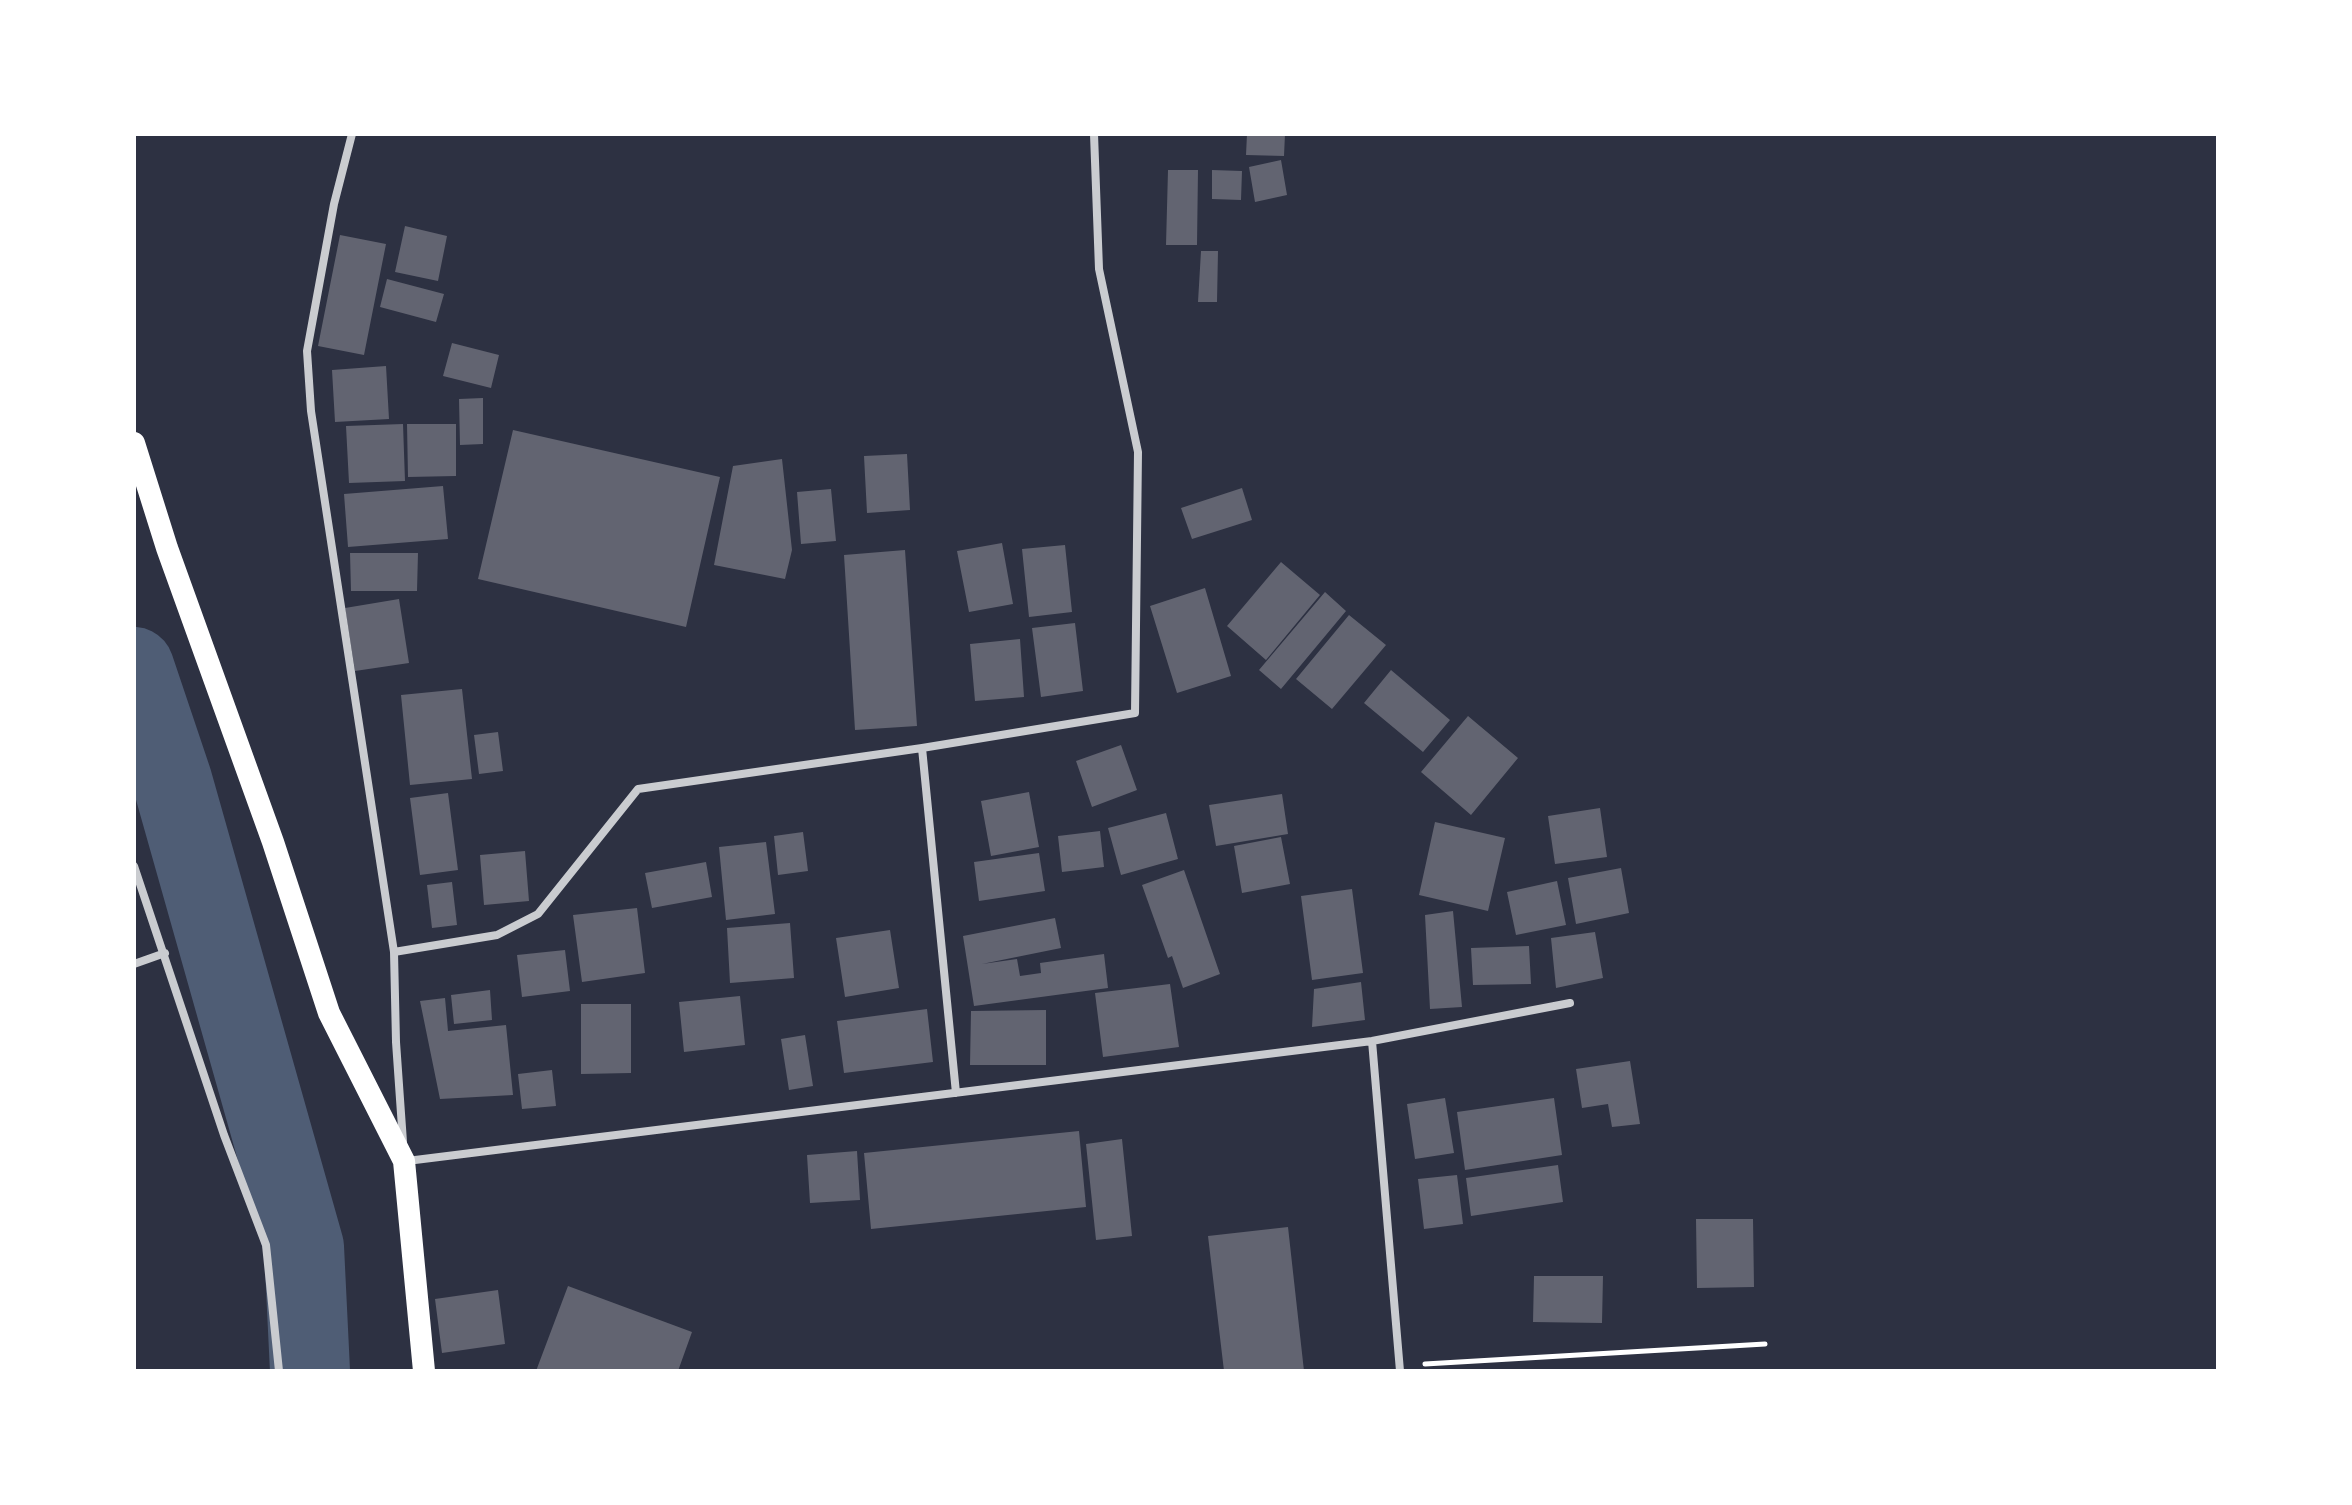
<!DOCTYPE html>
<html>
<head>
<meta charset="utf-8">
<style>
  body { margin:0 }
  #map { position:relative; width:2352px; height:1505px; overflow:hidden; background:#2d3142; font-family:"DM Sans",sans-serif }
  canvas { display:block }
  .frame { position:absolute; inset:0; border:136px solid #fff; pointer-events:none }
</style>
</head>
<body>
<div id="map">
<canvas width="2352" height="1505"></canvas>
<div class="frame"></div>
</div>
<script>
const ctx = document.querySelector('canvas').getContext('2d');
ctx.lineJoin = 'round';
function trace(path, color, width, dash) { ctx.strokeStyle = color; ctx.lineWidth = width; ctx.lineCap = dash ? 'butt' : 'round'; ctx.setLineDash(dash || []); ctx.stroke(path); }
function fill(path, color) { ctx.fillStyle = color; ctx.fill(path, 'evenodd'); }
trace(new Path2D(`
  M134,667L172,780L304,1247L310,1371`), '#4f5d75', 80);
fill(new Path2D(`
  M1247,134H1285L1284,156L1246,155Z
  M1281,160L1287,195L1255,202L1249,167Z
  M1168,170H1198L1197,245H1166Z
  M1212,170L1242,171L1241,200L1212,199Z
  M405,226L447,236L438,281L395,272Z
  M340,235L386,244L364,355L318,346Z
  M1201,251H1218L1217,302H1198Z
  M387,279L444,294L436,322L380,307Z
  M452,343L499,355L491,388L443,376Z
  M386,366L389,419L335,422L332,370Z
  M483,398V444L460,445L459,399Z
  M403,424L405,481L349,483L346,426Z
  M407,424H456V476L408,477Z
  M513,430L720,477L686,627L478,579Z
  M907,454L910,510L867,513L864,456Z
  M782,459L792,550L785,579L714,565L733,466Z
  M443,486L448,539L348,547L344,494Z
  M1242,488L1252,520L1192,539L1181,508Z
  M831,489L836,541L801,544L797,492Z
  M1002,543L1013,604L969,612L957,551Z
  M1065,545L1072,612L1029,617L1022,549Z
  M905,550L917,726L855,730L844,555Z
  M350,553H418L417,591H351Z
  M1281,562L1320,595L1266,660L1227,626Z
  M1205,588L1231,676L1177,693L1150,606Z
  M1325,592L1346,611L1281,689L1259,670Z
  M399,599L409,663L355,671L345,608Z
  M1349,615L1386,645L1332,709L1296,679Z
  M1075,623L1083,691L1041,697L1032,628Z
  M1020,639L1024,697L975,701L970,644Z
  M1391,670L1450,720L1423,752L1364,703Z
  M462,689L472,779L410,785L401,695Z
  M1468,716L1518,758L1471,815L1421,772Z
  M498,732L503,771L479,774L474,735Z
  M1121,745L1137,790L1092,807L1076,761Z
  M1029,792L1039,847L991,856L981,801Z
  M448,793L458,870L420,875L410,798Z
  M1282,794L1288,834L1216,846L1209,805Z
  M1600,808L1607,857L1555,864L1548,816Z
  M1166,813L1178,859L1121,875L1108,828Z
  M1435,822L1505,838L1488,911L1419,895Z
  M1100,831L1104,867L1062,872L1058,836Z
  M803,832L808,871L778,875L774,836Z
  M1281,837L1290,884L1242,893L1234,846Z
  M766,842L775,914L726,920L719,847Z
  M525,851L529,901L484,905L480,855Z
  M1039,853L1045,891L979,901L974,862Z
  M706,862L712,897L652,908L645,873Z
  M1621,868L1629,913L1576,924L1568,878Z
  M1184,870L1220,974L1183,988L1172,956L1168,958L1142,885Z
  M1557,881L1566,925L1516,935L1507,892Z
  M452,882L457,925L432,928L427,885Z
  M1352,889L1363,973L1312,980L1301,896Z
  M637,908L645,973L582,982L573,915Z
  M1453,911L1462,1007L1430,1009L1425,915Z
  M1055,918L1061,948L982,964L1017,959L1020,976L1041,973L1040,963L1104,954L1108,988L974,1006L963,936Z
  M790,923L794,978L730,983L727,928Z
  M890,930L899,988L845,997L836,938Z
  M1595,932L1603,978L1556,988L1551,938Z
  M1529,946L1531,984L1473,985L1471,948Z
  M565,950L570,991L522,997L517,955Z
  M1361,982L1365,1020L1312,1027L1314,989Z
  M1170,984L1179,1047L1103,1057L1095,993Z
  M490,990L492,1020L454,1024L451,995Z
  M740,996L745,1045L684,1052L679,1002Z
  M445,998L448,1031L506,1025L513,1095L440,1099L420,1001Z
  M581,1004H631V1073L581,1074Z
  M927,1009L933,1062L844,1073L837,1021Z
  M1046,1010V1065H970L971,1011Z
  M805,1035L813,1086L789,1090L781,1039Z
  M1630,1061L1640,1124L1612,1127L1608,1104L1582,1108L1576,1069Z
  M552,1070L556,1106L522,1109L518,1074Z
  M1445,1098L1454,1153L1415,1159L1407,1104Z
  M1554,1098L1562,1155L1465,1170L1457,1112Z
  M1079,1131L1086,1207L871,1229L864,1153Z
  M1122,1139L1132,1236L1096,1240L1086,1144Z
  M857,1151L860,1200L810,1203L807,1155Z
  M1558,1165L1563,1202L1471,1216L1466,1178Z
  M1457,1175L1463,1224L1424,1229L1418,1179Z
  M1696,1219H1753L1754,1287L1697,1288Z
  M1288,1227L1304,1371H1224L1208,1236Z
  M1534,1276H1603L1602,1323L1533,1322Z
  M568,1286L692,1332L678,1371H536Z
  M498,1290L505,1344L442,1353L435,1299Z`), '#626471');
trace(new Path2D(`
  M1425,1364L1765,1344`), '#fff', 5);
trace(new Path2D(`
  M352,134L334,204L307,351L311,411L394,952L396,1042L403,1142
  M922,748L956,1093
  M134,866L224,1135L266,1245L279,1371
  M394,952L497,935L538,914L638,789L922,748L1135,713L1138,452L1099,269L1094,134
  M134,964L165,953
  M1372,1041L1400,1371
  M407,1161L1372,1041L1570,1003`), '#caccd0', 8);
trace(new Path2D(`
  M134,443L167,548L273,842L329,1013L404,1161L424,1371`), '#fff', 22);
</script>
</body>
</html>
